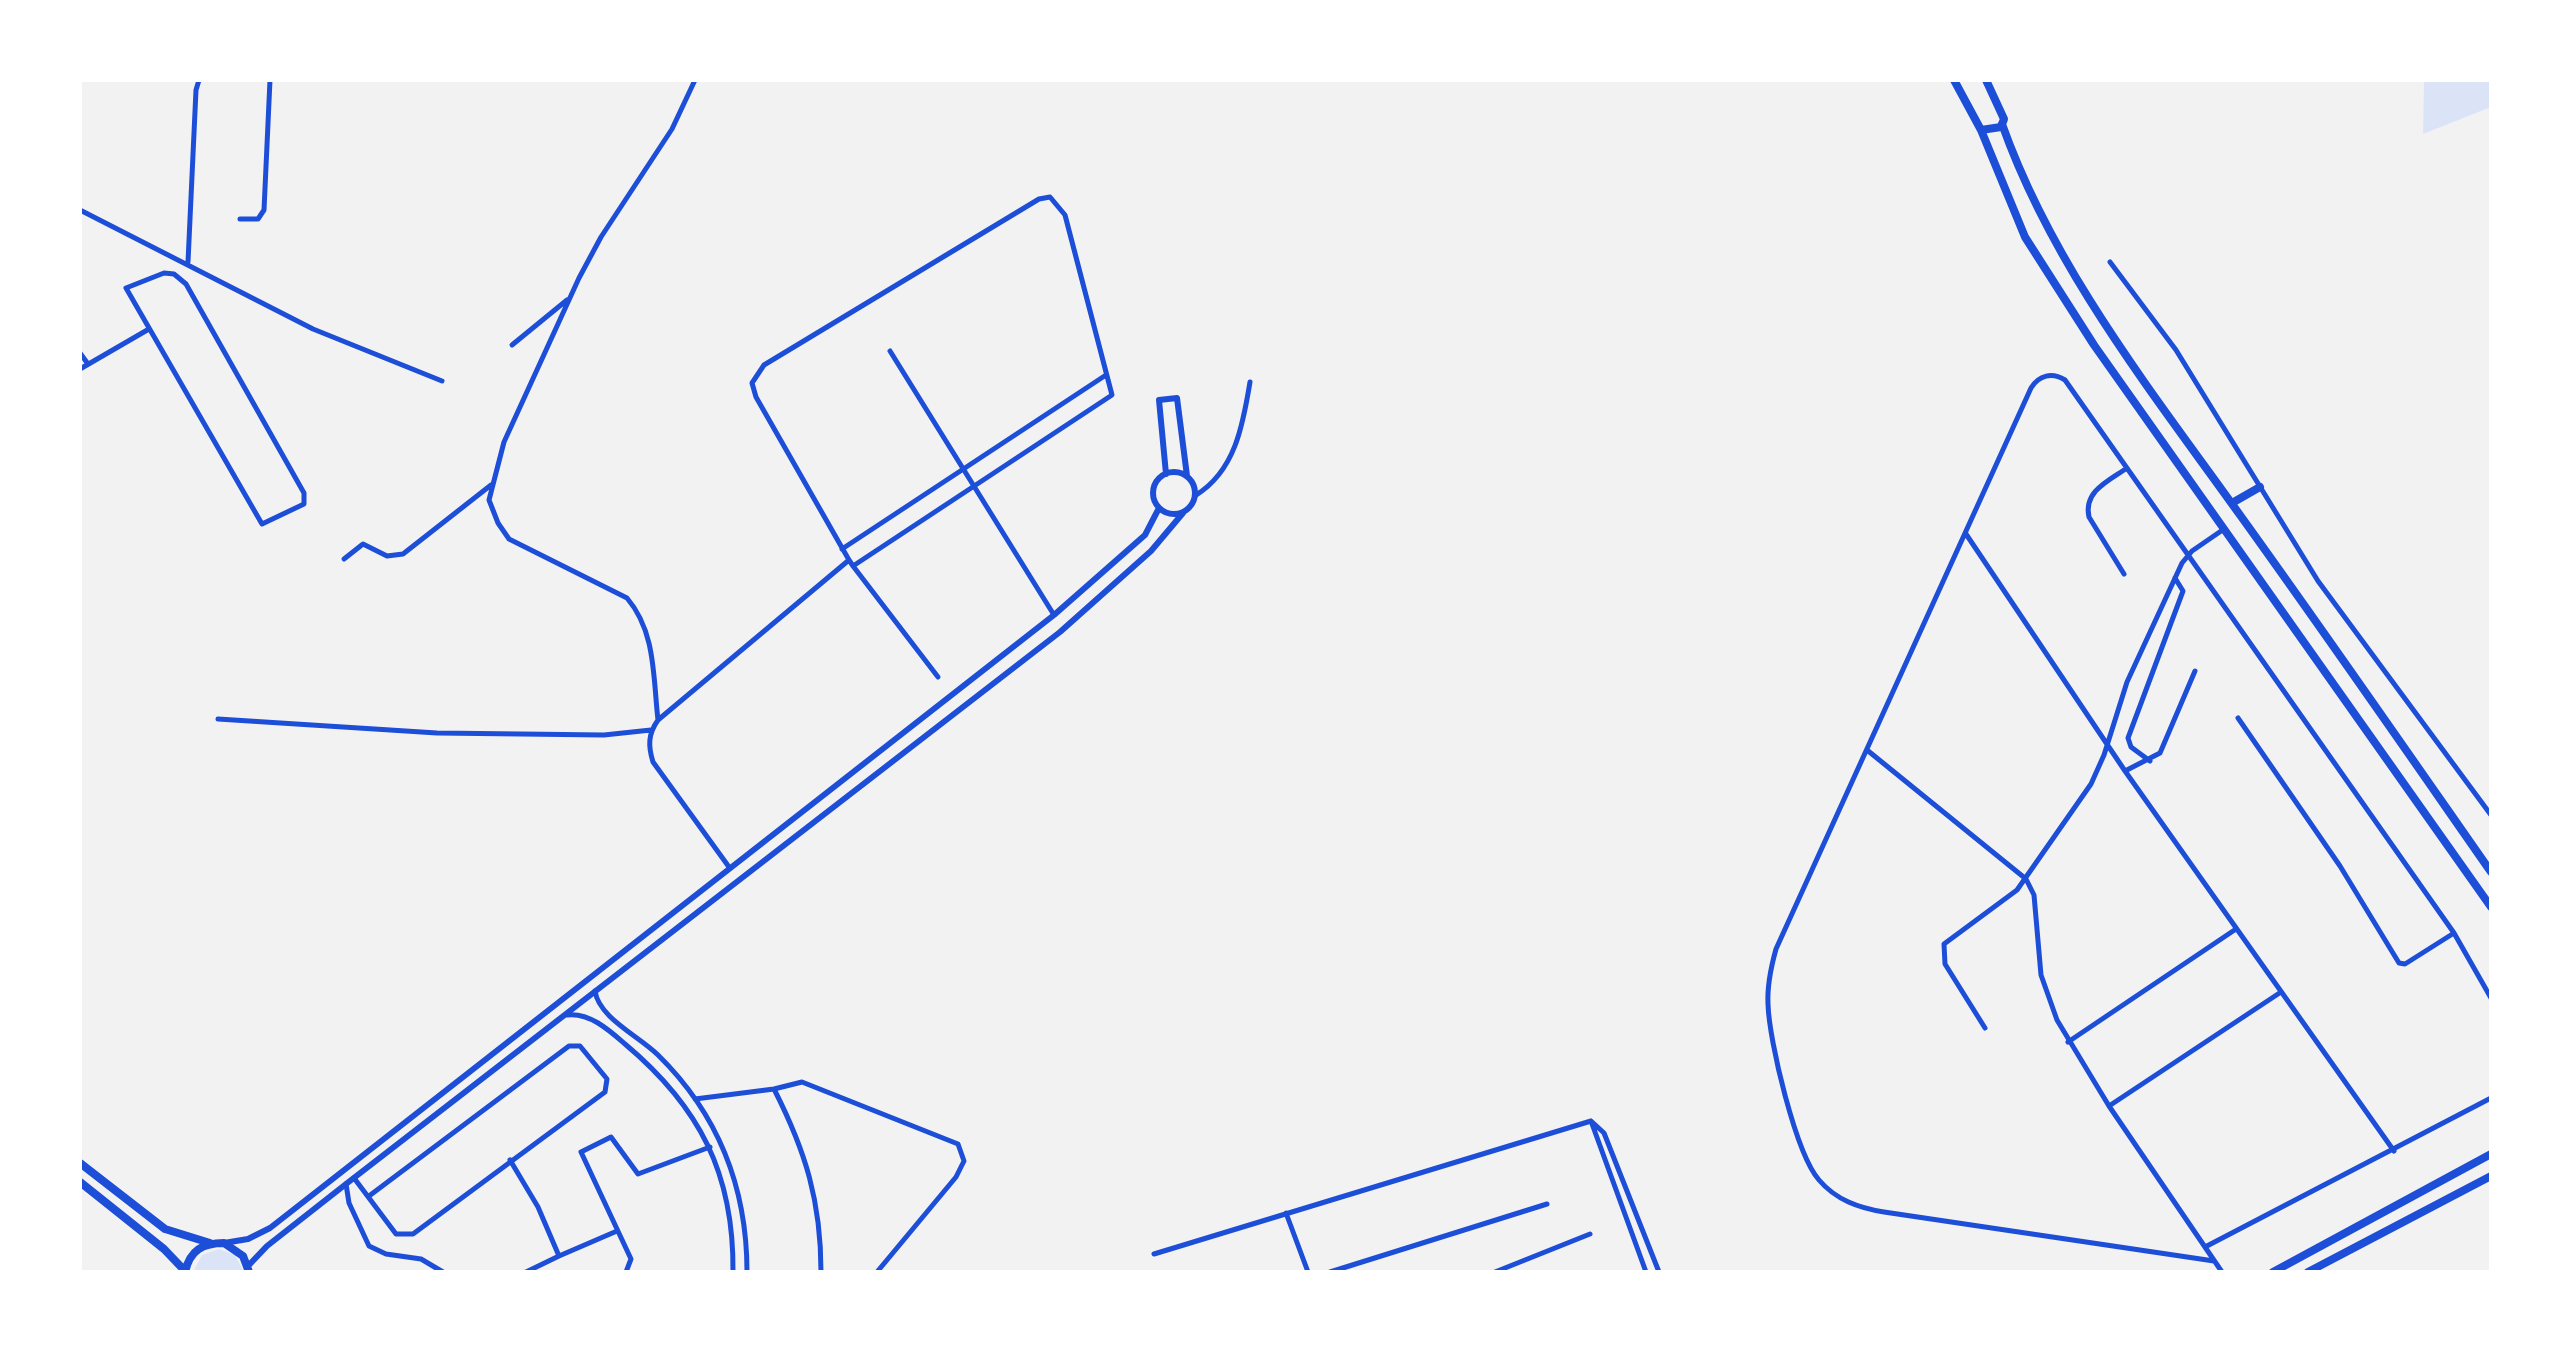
<!DOCTYPE html>
<html>
<head>
<meta charset="utf-8">
<style>
  body { margin:0 }
  #map { position:relative; width:2571px; height:1352px; overflow:hidden; background:#f2f2f2; font-family:Inter,sans-serif }
  canvas { display:block }
  .frame { position:absolute; inset:0; border:82px solid #fff; pointer-events:none }
</style>
</head>
<body>
<div id="map">
<canvas width="2571" height="1352"></canvas>
<div class="frame"></div>
</div>
<script>
const ctx = document.querySelector('canvas').getContext('2d');
ctx.lineJoin = 'round';
function fill(path, color) { ctx.fillStyle = color; ctx.fill(path, 'evenodd'); }
function trace(path, color, width, dash) { ctx.strokeStyle = color; ctx.lineWidth = width; ctx.lineCap = dash ? 'butt' : 'round'; ctx.setLineDash(dash || []); ctx.stroke(path); }
fill(new Path2D(`
  M2424,80H2491V107L2423,134Z
  M219,1249L235,1255L244,1272H193L202,1255Z`), '#dbe4f7');
trace(new Path2D(`
  M80,210L313,329L442,381
  M240,219H258L264,210L270,80
  M188,262L196,90L199,80
  M2110,262L2176,350L2318,581L2491,815
  M164,273L174,274L186,284L304,493V504L262,524L126,288Z
  M512,345L567,300
  M890,351L1054,615
  M80,353L88,364
  M80,369L149,329
  M1196,495C1235,471 1243,425 1250,382
  M1966,534L2125,771L2394,1151
  M842,549L1106,375
  M344,559L363,544L387,556L403,554L491,485
  M853,566L1112,395L1065,215L1050,197L1039,199L764,365L752,383L756,397L849,560L853,566L938,677
  M2124,574L2089,517C2083,491 2110,480 2127,468
  M2238,718L2340,866L2399,963L2405,964L2454,933
  M218,719L437,733L604,735L651,730
  M658,720C653,677 656,632 627,598L509,539L498,523L489,500L504,442L579,278L601,237L672,129L695,80
  M1867,750L2026,879L2034,895L2041,975L2057,1020L2109,1106L2222,1272
  M2150,761L2131,747L2128,738L2183,591L2175,578
  M2125,771L2160,753L2195,671
  M729,867L653,762C648,746 648,734 658,720L849,560
  M595,991C599,1018 639,1036 658,1055C719,1115 747,1187 747,1272
  M567,1015C589,1012 609,1030 625,1044C700,1107 734,1174 733,1272
  M1985,1028L1945,964L1944,944L2017,890L2091,784L2104,755L2127,682L2182,563L2192,551L2224,529
  M2068,1042L2236,929
  M774,1089C806,1152 821,1202 821,1272
  M695,1099L774,1089L802,1082L958,1144L964,1161L956,1177L877,1272
  M2109,1106L2281,992
  M1591,1121L1646,1272
  M510,1160L538,1207L559,1256L617,1231
  M354,1178L396,1234H413L605,1092L607,1079L580,1046H569L369,1196
  M346,1184L349,1203L369,1246L386,1254L421,1259L443,1272
  M1286,1213L1308,1272
  M2205,1247L2491,1098
  M1154,1254L1591,1121L1604,1133L1659,1272
  M2214,1261L1884,1212C1859,1208 1836,1200 1819,1180C1796,1154 1769,1041 1768,1004C1767,985 1771,967 1776,949L2031,388C2039,375 2052,372 2065,380L2454,933L2491,998
  M526,1272L559,1256
  M626,1272L631,1259L581,1152L611,1137L638,1174L710,1147
  M1330,1272L1547,1204
  M1495,1272L1590,1234`), '#1d4ed8', 5);
trace(new Path2D(`
  M1153 493a21 21 0 1 1 42 0a21 21 0 1 1-42 0Z
  M1166,474L1159,400L1177,398L1187,476
  M224,1243L248,1239L270,1228L1054,615L1145,535L1159,508
  M248,1266L267,1246L346,1184L1060,632L1151,551L1183,513`), '#1d4ed8', 6);
trace(new Path2D(`
  M1954,80L1981,130L2001,127L2004,119L1986,80
  M2002,124C2053,268 2152,392 2240,515C2325,633 2408,753 2491,872
  M1981,130L2025,237L2094,345L2491,907
  M2232,503L2260,487
  M80,1163L165,1229L210,1243
  M80,1182L164,1249L185,1271
  M185,1272C190,1250 203,1243 224,1243L243,1256L249,1272
  M2273,1272L2491,1154
  M2308,1272L2491,1176`), '#1d4ed8', 8);
</script>
</body>
</html>
